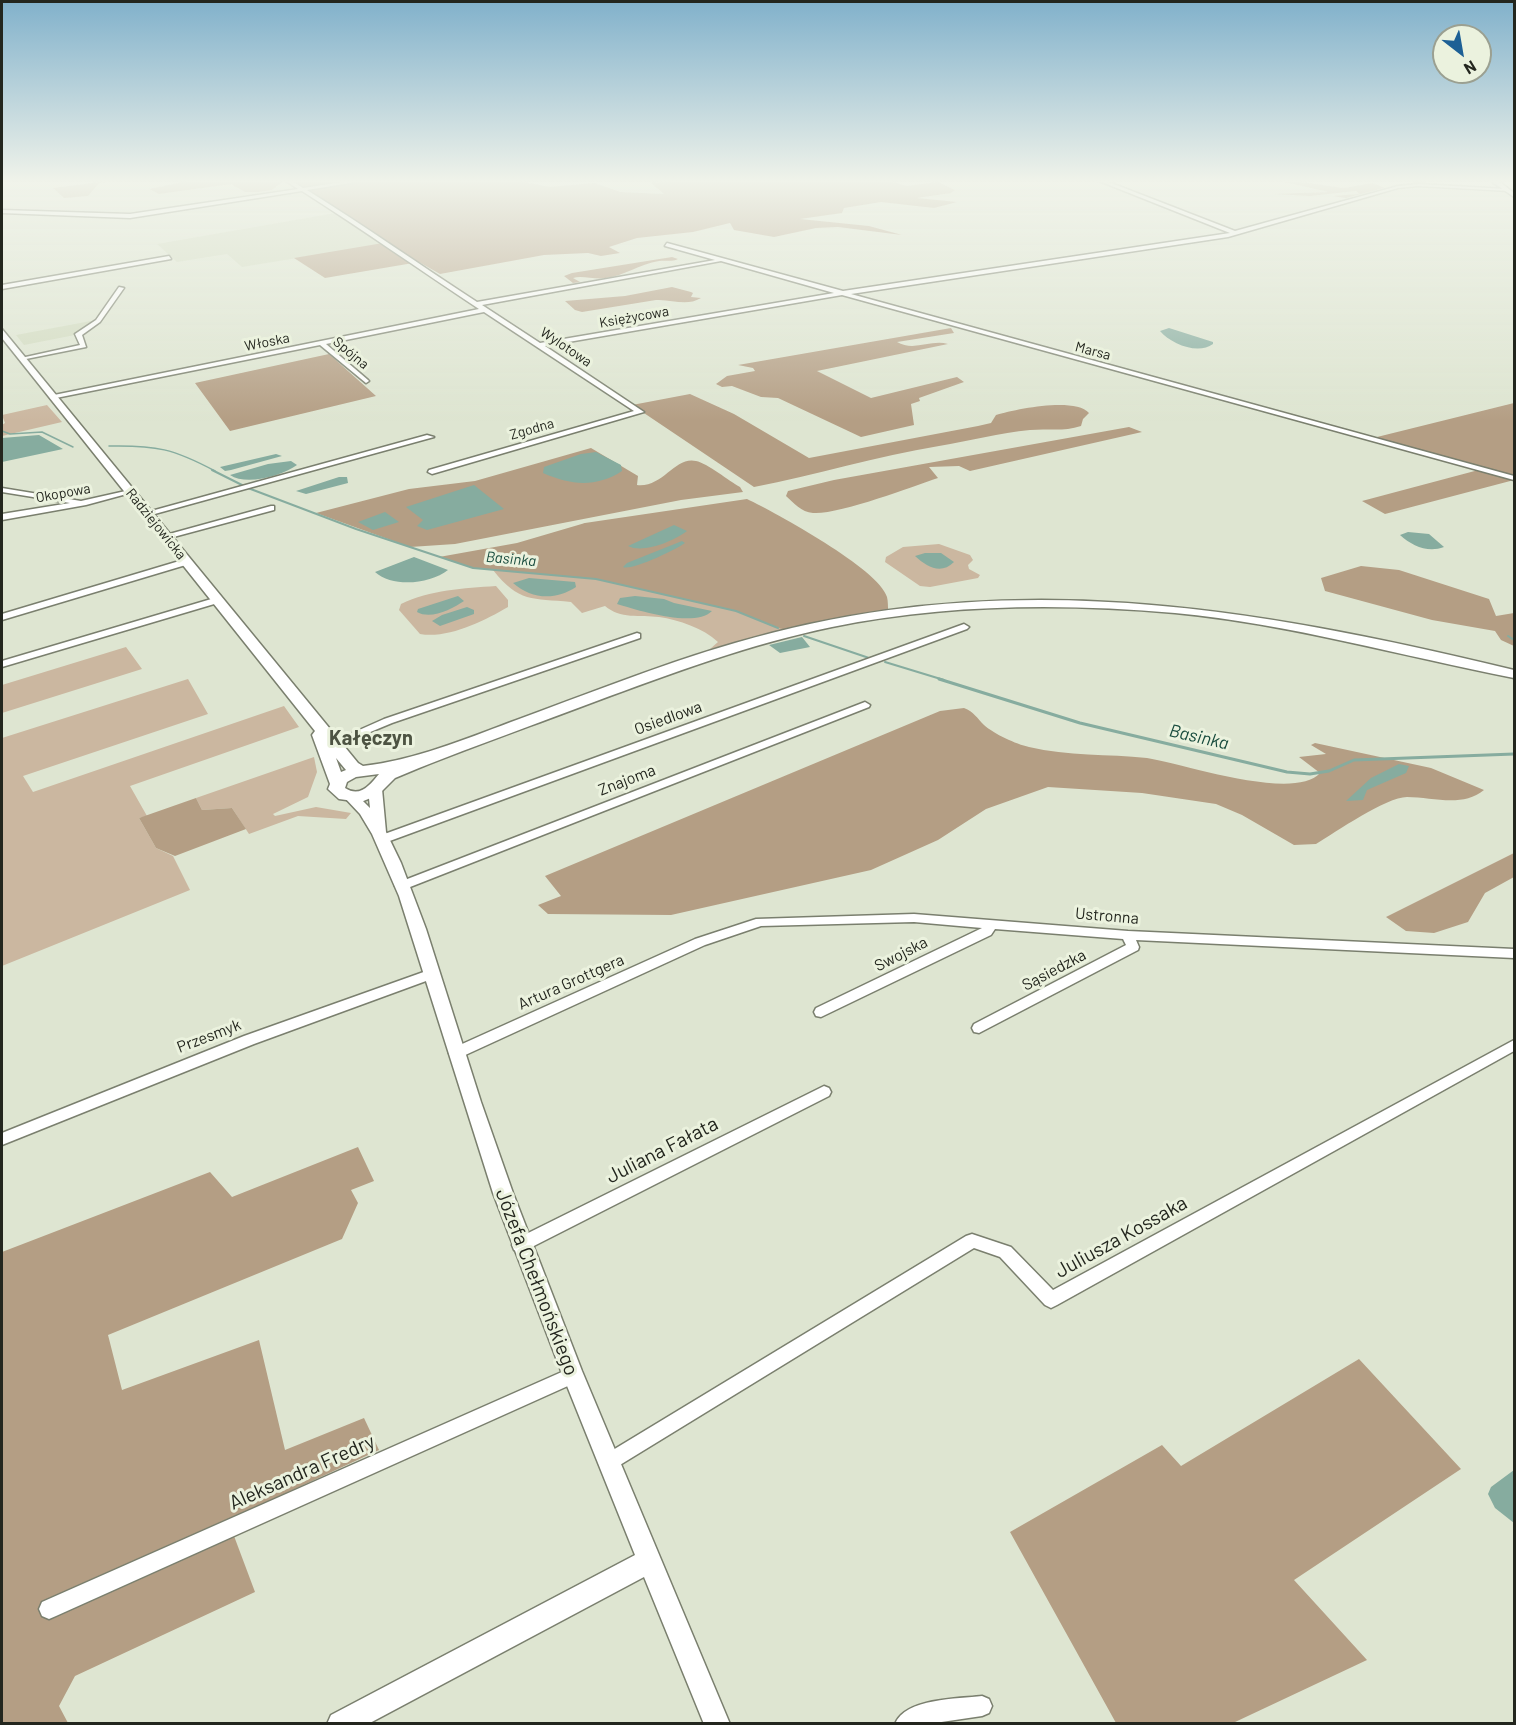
<!DOCTYPE html>
<html>
<head>
<meta charset="utf-8">
<style>
  body { margin:0 }
  #map { position:relative; width:1516px; height:1725px; overflow:hidden; background:#dee5d1; font-family:Barlow,sans-serif }
  canvas { display:block }
  .frame { position:absolute; inset:0; border:3px solid #23261e; pointer-events:none }
  .north { position:absolute; left:1432px; top:24px; width:60px; height:60px; box-sizing:border-box; background:#ebf2de; border:2px solid #9ba091; border-radius:50%; rotate:149deg; font-size:16px; font-weight:700; line-height:24px; text-align:center; color:#23261e }
  .north::after { content:''; display:block; margin:auto; width:21px; height:27px; background:#1d6095; clip-path:polygon(50% 0,100% 100%,50% 72%,0 100%) }
</style>
</head>
<body>
<div id="map">
<canvas width="1516" height="1725"></canvas>
<div class="frame"></div>
<div class="north">N</div>
</div>
<script>
const ctx = document.querySelector('canvas').getContext('2d');
ctx.lineJoin = 'round';
function fill(path, color) { ctx.fillStyle = color; ctx.fill(path, 'evenodd'); }
function trace(path, color, width, dash) { ctx.strokeStyle = color; ctx.lineWidth = width; ctx.lineCap = dash ? 'butt' : 'round'; ctx.setLineDash(dash || []); ctx.stroke(path); }
function label(font, color, halo, rows, align = 'center') {
  ctx.font = font + ' Barlow,sans-serif'; ctx.lineWidth = 6; ctx.setLineDash([]); ctx.textBaseline = 'middle'; ctx.strokeStyle = halo; ctx.fillStyle = color; for (const [text, x, y, turn = 0] of rows) {
    ctx.save(); ctx.translate(x, y); ctx.rotate((+turn || 0) * Math.PI / 180); ctx.textAlign = isNaN(turn) ? turn : align; if (halo) ctx.strokeText(text, 0, 0); ctx.fillText(text, 0, 0); ctx.restore();
  }
}
fill(new Path2D(`
  M341,212L390,243L242,267L227,254L177,262L157,244Z
  M96,320L75,335L24,345L16,335Z`), '#d1dabf');
fill(new Path2D(`
  M47,405L62,422L2,436V425L5,423L2,415Z
  M585,523L787,631L710,649L718,642C703,628 679,620 659,617C640,615 620,619 605,606L582,613L571,602C532,598 519,603 493,570Z
  M939,544L970,555L973,560L968,565L969,569L980,575L978,578L930,587L920,586L885,562L886,557L903,547Z
  M496,586L508,600V607C484,621 448,639 420,634L399,610L401,604C430,590 464,588 496,586Z
  M126,647L142,669L2,713V685Z
  M188,679L208,714L23,776L33,792L284,706L299,727L130,786L147,816L139,818L156,848L173,856L190,890L2,966V738Z
  M314,757L317,772L308,797L273,814L275,816L316,807L351,813L346,819L298,816L249,834L232,808L202,810L196,798Z`), '#cbb7a0');
fill(new Path2D(`
  M125,179L99,183L88,196L64,198L53,188Z
  M199,179H278L282,182L272,190L259,192H245L231,184L159,194L149,189Z
  M334,179L339,183L364,179H507L550,187L594,183L621,192L664,194L651,183L697,179H881L907,186L938,182L955,190L951,193L917,198L957,202L934,208L881,202L844,208L842,213L800,219L869,226L902,235L838,227L816,228L774,237L734,230L730,223L693,232L637,238L609,247L620,253L601,256L588,253L544,255L440,274L419,262L325,278L294,258L389,242L291,180Z
  M1272,179H1307L1300,182L1344,188L1373,183L1384,188L1346,198L1332,196L1359,194L1356,191L1310,196L1273,194L1328,192Z
  M672,257L678,259C672,262 666,260 659,261C639,264 624,276 606,278C595,280 582,275 573,278L580,282L573,283L564,276L572,273Z
  M672,287L691,292L693,293L691,297L701,298C686,307 672,299 656,300L582,312L575,310L565,301L625,296Z
  M951,328L954,333L897,342C914,352 931,339 948,344L817,371L871,398L957,377L964,382L919,398L920,401L911,404L914,425L861,437L778,398L761,397L732,386L722,387L716,384L727,376L755,371L753,368L738,365Z
  M329,354L376,396L230,431L195,383Z
  M690,394L734,414L809,458L978,426L991,423L996,415C1016,409 1075,397 1089,413L1083,419L1081,426C1063,432 1048,428 1030,430C1000,433 969,441 939,446C877,456 816,475 754,487L632,405Z
  M1514,403V480L1385,514L1362,501L1486,468L1373,438Z
  M1129,427L1142,432L970,471L959,466L929,467L938,478C911,487 838,515 813,513C801,512 794,503 786,496L788,491L834,480Z
  M591,448L638,476L637,485C663,488 675,456 696,461C707,463 729,481 740,487L743,492L681,500L455,544L410,547L316,513L409,489L475,481Z
  M747,499C776,513 879,569 887,597C888,601 888,607 888,611L787,631L736,611L596,579L473,568L439,557L517,543L585,523Z
  M1361,566L1399,570L1489,599L1496,616L1514,613V646L1501,640L1495,631L1432,620L1325,591L1321,578Z
  M964,708C974,712 977,718 984,725C994,734 1016,744 1029,747C1068,756 1108,754 1147,758C1181,763 1294,802 1320,773L1299,757L1326,754L1311,745L1315,743L1431,768L1484,790C1462,808 1433,797 1407,797C1386,797 1336,832 1316,844L1294,845L1242,815L1216,804L1142,793L1048,787L986,809L938,840L871,870L671,915L548,914L538,905L561,896L545,876L940,711Z
  M196,798L202,810L232,808L246,829L175,856L156,848L139,818Z
  M1514,853V877L1485,893L1468,922L1434,933L1406,931L1386,917Z
  M358,1147L374,1181L351,1190L358,1203L342,1239L108,1335L122,1390L259,1340L285,1450L364,1418L379,1450L228,1520L255,1592L75,1676L59,1706L68,1723L2,1724V1252L210,1172L232,1197Z
  M1359,1359L1461,1469L1294,1580L1367,1660L1233,1723H1116L1010,1532L1162,1445L1181,1466Z`), '#b49e84');
fill(new Path2D(`
  M1169,328L1213,342V344C1198,355 1171,344 1160,331Z
  M39,435L63,449L2,462V438Z
  M596,452L621,465L622,471C596,488 570,485 543,473L544,467L581,454Z
  M276,454L282,456L231,470L225,471L220,467Z
  M291,461L297,465C282,476 246,486 230,475L268,464Z
  M339,477H347L348,483L306,494L296,491Z
  M474,485L504,509L427,530L417,526L423,520L406,507Z
  M385,512L399,522L373,530L358,522Z
  M674,525L687,531C674,541 643,554 628,546Z
  M1408,532L1429,534L1444,547C1428,553 1412,546 1400,535Z
  M682,541L685,543C675,550 632,571 623,567L627,563Z
  M925,553H941L954,562C941,575 927,567 915,556Z
  M414,557L448,570C430,584 393,588 375,572Z
  M529,578L575,582L576,587C555,601 531,599 513,583Z
  M458,596L464,601C452,609 431,620 417,612L418,609Z
  M635,596L664,599L674,603L712,611C695,628 640,611 617,604L620,598Z
  M467,607L474,610V614L440,626L432,621L442,615Z
  M802,637L810,647L780,653L769,645Z
  M1399,764L1409,766L1406,773L1367,790L1363,800L1346,801L1371,778Z
  M1514,1470V1523L1495,1508L1488,1494L1491,1487Z`), '#86ac9f');
trace(new Path2D(`
  M2,431L10,434L42,432L73,447
  M109,446C156,445 174,449 215,471`), '#86ac9f', 1.5);
trace(new Path2D(`
  M212,470L242,485
  M248,488L356,529L473,568L596,579L736,611L778,628
  M804,636L872,659
  M1508,636L1514,640
  M885,662L944,680`), '#86ac9f', 2);
trace(new Path2D(`
  M939,679L1080,723L1287,772L1310,774L1329,771L1354,760L1514,754`), '#86ac9f', 3);
const minor = new Path2D(`
  M283,179H289L303,188L361,179H375L307,190C365,226 420,265 477,302L715,260L665,246L667,243L843,291L1230,233L1094,179H1101L1235,231L1398,186L1418,184L1507,189L1509,191L1418,186L1398,188L1228,237L851,294L1514,476V480L842,295L545,346L644,412L432,474L428,472L429,470L634,411L484,312L326,344L368,380L369,381L366,383L320,345L51,399L50,397L54,395L479,309C420,270 362,229 302,191L130,218L2,213V210L130,214L298,189ZM721,261L834,293L540,343L482,305Z
  M169,256L171,259L2,289V285Z
  M119,287L124,288L100,322L82,335L86,347L21,360V358L80,345L75,334L96,320Z
  M427,435L434,437L151,515L144,513Z
  M2,488L81,501L130,490L134,492L86,505L2,520V514L70,503L2,492Z
  M271,506H274V510L166,539L162,536Z
  M186,559L189,560V564L2,620V614Z
  M218,597L221,598V602L2,667V661Z
  M964,624L969,627L967,629L387,842L383,843L377,839L379,836Z
  M637,633L640,634V638L392,723L339,745H331L330,743L384,719Z
  M865,702L870,705L869,707L405,889L401,890L395,886L397,883Z
  M914,914L1128,931L1514,949V958L1136,940L1139,947L1138,950L979,1033L974,1032L972,1028L974,1024L1126,945L1123,939L995,929L991,935L821,1017L816,1016L814,1012L816,1008L982,928L914,922L761,926L705,945L461,1057L456,1058L451,1057L449,1053L451,1049L695,939L756,919Z
  M432,969L437,971L439,974L437,977L254,1044L2,1145V1133L244,1036Z
  M1514,1040V1051L1057,1305L1051,1308L1045,1305L1000,1257L974,1248L615,1468L609,1471L603,1468L600,1462L603,1456L966,1236L972,1234L1011,1247L1053,1290Z
  M824,1086L829,1088L831,1092L829,1096L526,1250L520,1252L514,1250L512,1245L514,1240Z
  M573,1367L579,1369L582,1375L579,1381L56,1616L49,1619L42,1616L39,1609L42,1602Z
  M982,1696L989,1699L992,1706L989,1713L982,1716L928,1724H895C905,1698 958,1699 982,1696Z`);
const tertiary = new Path2D(`
  M1488,179H1496L1514,193V197Z
  M375,785L382,789L386,832L401,863L426,929L481,1102L513,1193L582,1371L730,1724H704L644,1577L368,1724H327L331,1715L635,1555L561,1371L493,1193L399,896L372,834L360,814L344,797L346,794H356L370,808L368,789Z`);
const secondary = new Path2D(`
  M2,329L358,763L363,766C414,760 463,740 511,722C585,695 659,665 735,643C1002,564 1250,606 1514,670V678C1401,656 1291,624 1175,613C1061,603 944,604 832,627C750,644 672,673 594,702C536,724 477,745 419,768L395,778L378,795L361,802L339,799L328,789L330,784L312,735L315,731L2,338ZM336,758L346,770L341,772ZM379,774C370,785 360,798 345,788L347,782L356,777Z`);
trace(minor, '#7a7f6e', 3);
trace(tertiary, '#7a7f6e', 3);
trace(secondary, '#7a7f6e', 3);
fill(minor, '#fff');
fill(tertiary, '#fff');
fill(secondary, '#fff');
const sky = ctx.createLinearGradient(0, 0, 0, 421);
sky.addColorStop(0, '#81b1cb');
sky.addColorStop(0.43, '#f0f3ea');
sky.addColorStop(1, '#f0f3ea00');
ctx.fillStyle = sky;
ctx.fillRect(0, 0, 1516, 421);
label('14px', '#23261e', '#ebf2de', [
  ["Księżycowa",634,317,-10],
  ["Włoska",267,342,-11],
  ["Wylotowa",566,347,34],
  ["Marsa",1093,351,15],
  ["Spójna",351,353,40],
  ["Zgodna",532,429,-16],
  ["Okopowa",63,493,-10],
  ["Radziejowicka",156,524,51]
]);
label('italic 15px', '#174b3d', '#ebf2de', [
  ["Basinka",511,559,5]
]);
label('16px', '#23261e', '#ebf2de', [
  ["Osiedlowa",668,718,-20],
  ["Znajoma",627,780,-21],
  ["Ustronna",1107,916,5],
  ["Swojska",901,954,-27],
  ["Sąsiedzka",1054,970,-28],
  ["Artura Grottgera",571,982,-24],
  ["Przesmyk",209,1036,-21]
]);
label('italic 18px', '#174b3d', '#ebf2de', [
  ["Basinka",1199,737,13]
]);
label('bold 20px', '#4d5342', '#ebf2de', [
  ["Kałęczyn",371,738]
]);
label('20px', '#23261e', '#ebf2de', [
  ["Juliana Fałata",662,1150,-27],
  ["Juliusza Kossaka",1121,1237,-29],
  ["Józefa Chełmońskiego",537,1282,69],
  ["Aleksandra Fredry",302,1472,-24]
]);
</script>
</body>
</html>
